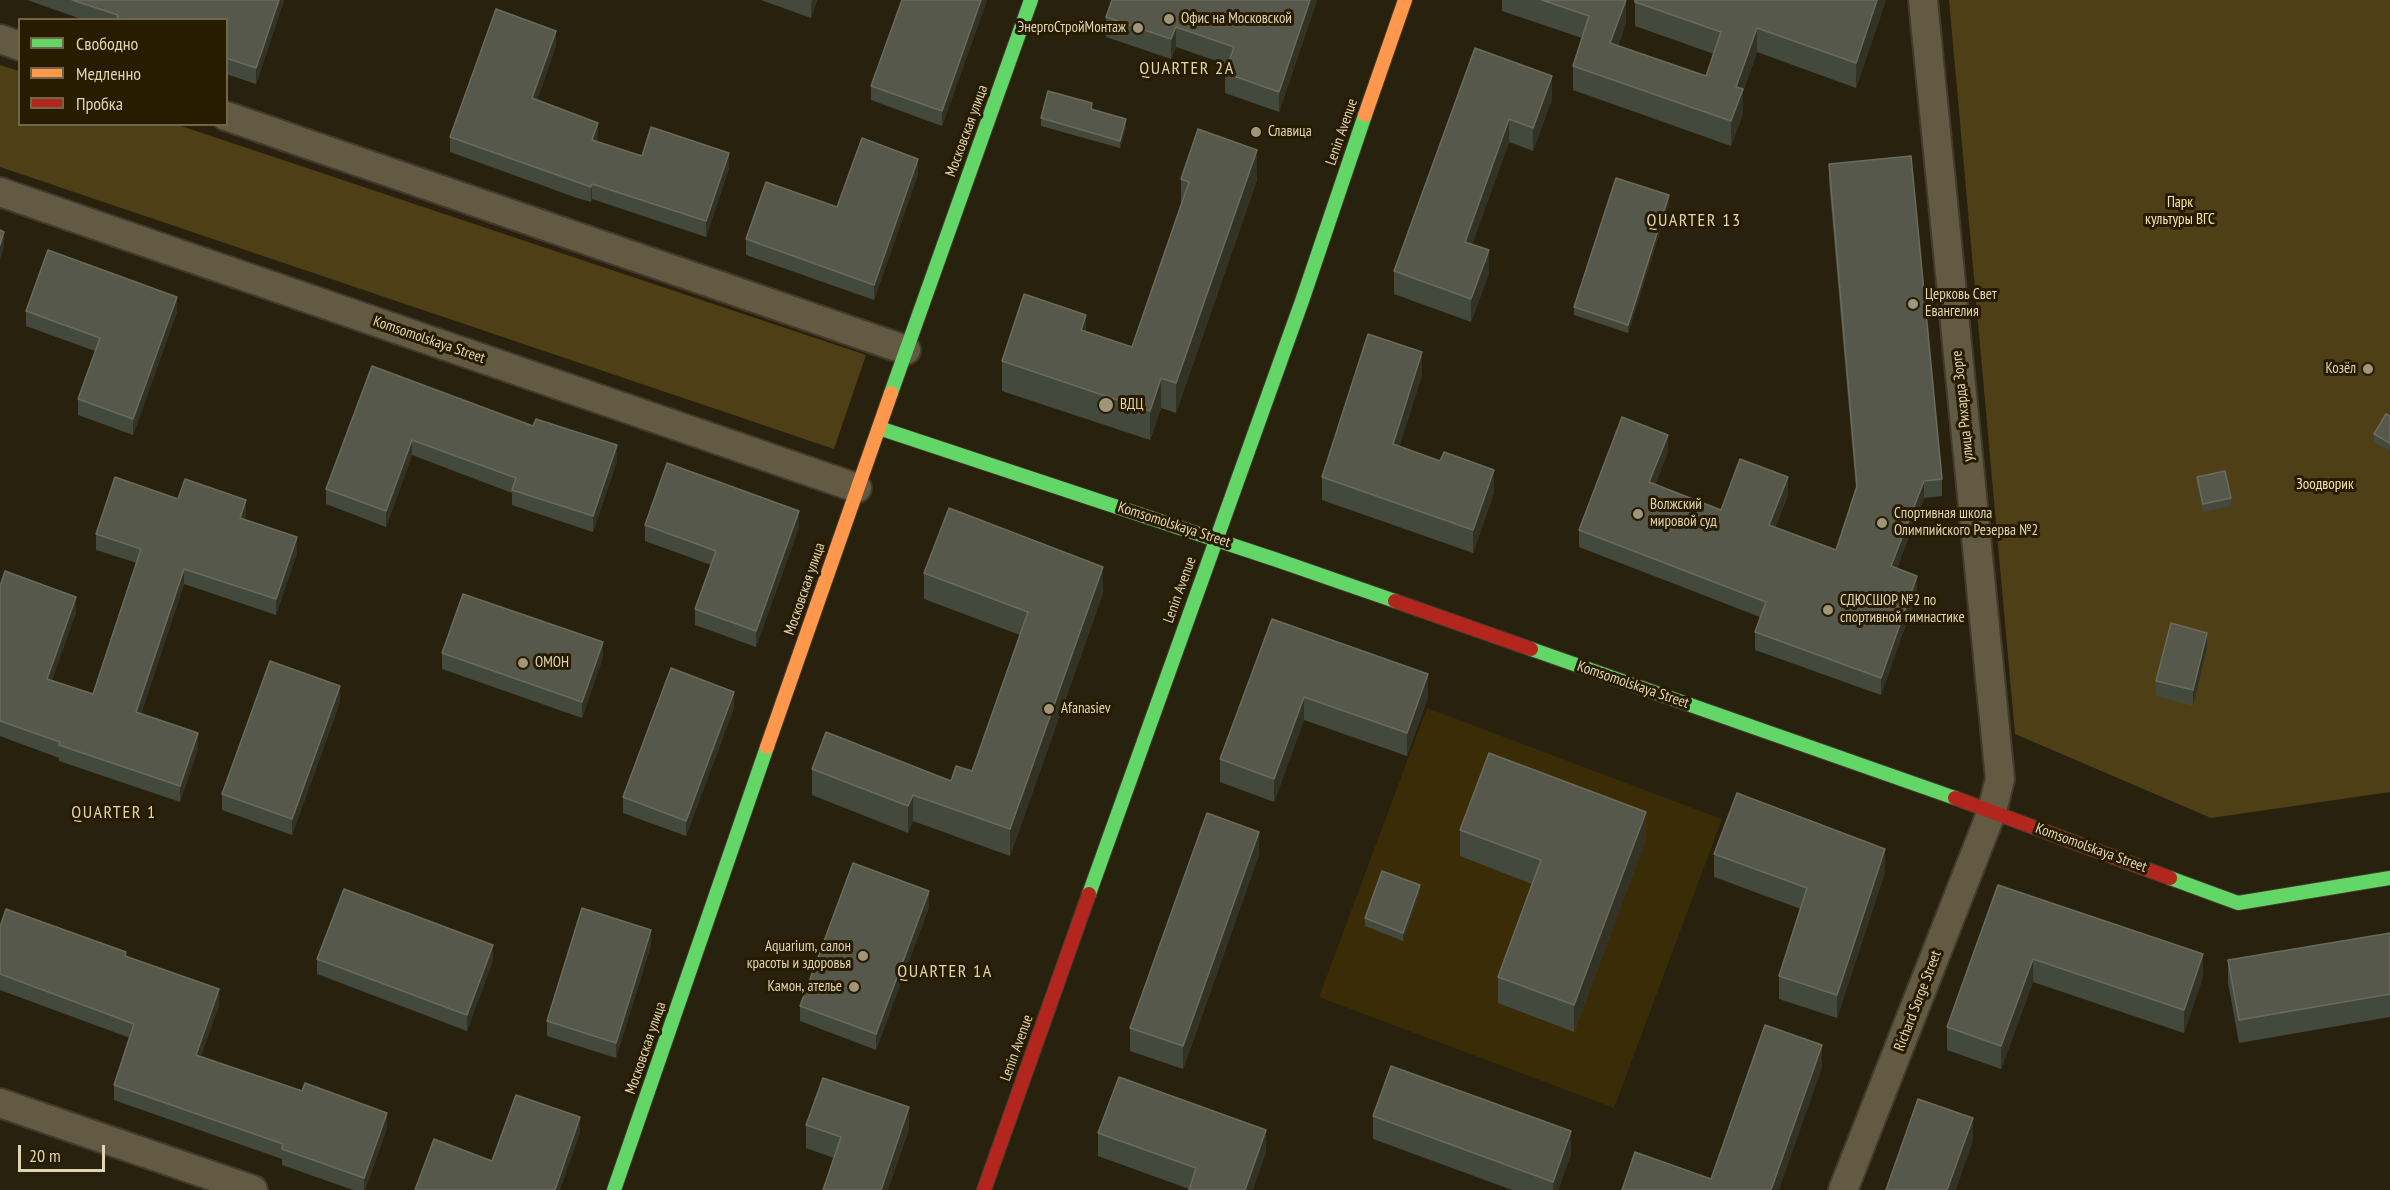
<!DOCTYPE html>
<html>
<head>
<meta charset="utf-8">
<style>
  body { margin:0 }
  #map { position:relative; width:2390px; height:1190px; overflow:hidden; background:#28210e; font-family:"PT Sans Narrow",sans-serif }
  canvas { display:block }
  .legend { position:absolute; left:18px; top:18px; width:210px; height:108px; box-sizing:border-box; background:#281c00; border:2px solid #726649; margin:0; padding:8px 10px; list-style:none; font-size:18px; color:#e1d5b6 }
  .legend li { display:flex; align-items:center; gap:12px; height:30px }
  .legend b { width:30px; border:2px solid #726649 }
  .scale { position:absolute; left:18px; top:1145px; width:87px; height:27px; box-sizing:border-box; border:3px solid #e1d5b6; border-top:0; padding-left:8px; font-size:18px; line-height:21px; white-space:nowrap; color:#e1d5b6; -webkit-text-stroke:4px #281c00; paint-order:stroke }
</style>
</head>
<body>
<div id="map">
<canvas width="2390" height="1190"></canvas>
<ul class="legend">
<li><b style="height:8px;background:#63d668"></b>Свободно</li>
<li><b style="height:8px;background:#ff974d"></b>Медленно</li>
<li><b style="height:8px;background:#b3261e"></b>Пробка</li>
</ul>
<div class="scale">20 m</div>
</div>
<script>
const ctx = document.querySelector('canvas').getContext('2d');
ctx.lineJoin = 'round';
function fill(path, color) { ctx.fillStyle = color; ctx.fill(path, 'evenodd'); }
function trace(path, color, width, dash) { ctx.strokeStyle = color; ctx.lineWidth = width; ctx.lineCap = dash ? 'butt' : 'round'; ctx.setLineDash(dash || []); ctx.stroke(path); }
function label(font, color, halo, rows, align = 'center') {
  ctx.font = font + ' "PT Sans Narrow",sans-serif'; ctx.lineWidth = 6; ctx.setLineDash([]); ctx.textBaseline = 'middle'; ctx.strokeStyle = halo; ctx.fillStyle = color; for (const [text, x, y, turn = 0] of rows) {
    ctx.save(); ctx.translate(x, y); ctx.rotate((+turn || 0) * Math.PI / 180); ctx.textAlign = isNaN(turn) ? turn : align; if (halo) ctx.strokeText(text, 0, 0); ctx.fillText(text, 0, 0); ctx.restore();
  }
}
fill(new Path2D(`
  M1427,708L1722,819L1614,1108L1319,997Z`), '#392c07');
fill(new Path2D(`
  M1949,0H2390V792L2211,818L2015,734Z
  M0,65L19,71L20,124L178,125L866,355L834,449L0,167Z`), '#4f3f17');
const street = new Path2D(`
  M0,39L20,46
  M226,116L906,350
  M0,192L857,488
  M0,1103L253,1190
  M1843,1190L1992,811L2000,779L1923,0`);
const fast = new Path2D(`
  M891,393L1031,0
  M879,428L1277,560L1395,601
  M1531,649L1955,798
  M2170,878L2238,903L2390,878
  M1089,894L1302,301L1365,115
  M614,1190L767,747`);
const slow = new Path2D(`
  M1365,115L1405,0
  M767,747L891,393`);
const jam = new Path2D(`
  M1395,601L1531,649
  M1955,798L2170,878
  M984,1190L1089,894`);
trace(street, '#423b2c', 32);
trace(fast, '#423b2c', 16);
trace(slow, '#423b2c', 16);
trace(jam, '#423b2c', 16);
trace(street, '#635a44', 28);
trace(fast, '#63d668', 14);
trace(slow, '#ff974d', 14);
trace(jam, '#b3261e', 14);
fill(new Path2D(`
  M27,0H284L256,84L226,74V20H84Z
  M761,0H817L811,18Z
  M987,0L942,126L871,100V86Z
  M1112,0H1317L1279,112L1225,93V73L1228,65L1176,47L1171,59L1106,37V17Z
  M1502,0H1626V23L1618,46L1706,76L1714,54L1635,26V0H1886L1856,88L1757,52L1743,92V114L1731,146L1573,90V66L1582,38L1502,11Z
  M556,46L537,100L598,138L597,142L642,156L729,168L706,237L592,199L591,202L577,198L450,152V137Z
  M1475,48L1552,99L1533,151L1509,142L1472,244L1489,273L1471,322L1394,294V271Z
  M1092,109L1126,127L1120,148L1041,126V118Z
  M1829,164L1942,479V496L1924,498L1897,568L1917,593L1881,695L1755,650V632L1760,617L1579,547V530L1668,452L1655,485L1721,510L1788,495L1775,528L1836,550L1856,489L1829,181Z
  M918,174L874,300L746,255V239L837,207Z
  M1181,179L1257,180L1176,413L1161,408L1150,440L1002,391V361L1086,331L1132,347L1181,204Z
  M1669,203L1628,333L1574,315V307Z
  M26,311L177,312L133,435L78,415V399L95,351L26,326Z
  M372,366L617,461L593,532L512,505V493L412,455L386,527L326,504V489Z
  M1422,375L1399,447L1494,493L1473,553L1322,500V477Z
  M2390,416V451L2374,442V434Z
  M2197,477L2231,498V506L2203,512L2197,485Z
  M178,499L246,515L244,520L297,553L276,615L184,584L141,714L198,749L180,802L59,761V758L0,736V586L76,612L52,680L93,694L137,563L96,550V534Z
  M645,525L799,527L756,647L695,625V609L711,565L645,541Z
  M924,573L1103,593L1010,856L913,821L908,833L812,795V769L951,781L972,771L1020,635L924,599Z
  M1272,619L1428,697L1407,756L1304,720L1274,802L1220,782V759Z
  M2207,649L2193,706L2156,696V681Z
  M442,653L603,657L582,718L442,669Z
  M340,702L292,835L222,810V794Z
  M734,708L686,836L623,813V797Z
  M1460,830L1646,839L1574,1032L1498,1003V977L1532,884L1460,856Z
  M1714,854L1885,872L1837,1018L1779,999V976L1801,909L1714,877Z
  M1259,855L1183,1069L1130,1051V1028Z
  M1998,885L2203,977L2184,1033L2033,982L2001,1069L1947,1050V1027Z
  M1420,893L1403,941L1365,926V918Z
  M929,907L876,1050L800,1021V1006Z
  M0,927L126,956L219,1005L201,1056L387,1128L365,1190H353L282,1165V1159L114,1100V1085L130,1038L0,990Z
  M2390,933V1017L2239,1043L2228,983V960Z
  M651,945L616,1058L547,1036V1021Z
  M317,959L493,960L467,1031L317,974Z
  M1373,1116L1571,1154L1558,1190H1512L1373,1139Z
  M806,1125L909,1130L834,1158L806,1148Z
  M1098,1133L1266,1153L1189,1189L1098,1156Z`), '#44493d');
fill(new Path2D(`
  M279,0H284L256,84V68Z
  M812,0H817L811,18V3Z
  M981,0H987L942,126V111Z
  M1310,0H1317L1279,112V92Z
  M1626,0V23L1610,68V43Z
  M1877,0H1886L1856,88V63Z
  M1176,27V47L1171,59V39Z
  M1757,28V52L1743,92V114L1731,146V121L1736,87Z
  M556,31V46L532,114V98Z
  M1552,76V99L1533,151V128Z
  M1126,119V127L1120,148V141Z
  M1509,119V142L1465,265V242Z
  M598,123V138L592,156V140Z
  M1257,150V180L1176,413V383Z
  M729,153V168L706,237V221Z
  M918,159V174L874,300V285Z
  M592,184V199L591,202V187Z
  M1669,195V203L1628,333V325Z
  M4,232V247L0,261V245Z
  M1489,250V273L1471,322V299Z
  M177,297V312L133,435V419Z
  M1086,315V344L1081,330Z
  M1422,352V375L1393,467V444Z
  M1161,378V408L1150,440V411Z
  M1668,435V452L1649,500V482Z
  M412,440V455L386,527V511Z
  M617,445V461L593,532V516Z
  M1494,470V493L1473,553V530Z
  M1788,477V495L1769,543V525Z
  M1924,481V498L1891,584V566Z
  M246,500V515L240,534V518Z
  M799,511V527L756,647V631Z
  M297,537V553L276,615V599Z
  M1103,567V593L1010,856V829Z
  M184,569V584L136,728V712Z
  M1917,576V593L1881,695V678Z
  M76,597V612L47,694V679Z
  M2207,633V649L2193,706V690Z
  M603,642V657L582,718V702Z
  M1428,674V697L1407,756V733Z
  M340,686V702L292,835V819Z
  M734,692V708L686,836V821Z
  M1304,697V720L1274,802V779Z
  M198,733V749L180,802V786Z
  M913,795V821L908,833V806Z
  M1646,812V839L1574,1032V1005Z
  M1259,832V855L1183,1069V1046Z
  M1885,849V872L1837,1018V995Z
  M1420,885V893L1403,941V933Z
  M929,891V907L876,1050V1034Z
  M651,930V945L616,1058V1043Z
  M493,945V960L467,1031V1015Z
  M2203,954V977L2184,1033V1010Z
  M2033,959V982L2001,1069V1046Z
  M219,989V1005L196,1070V1055Z
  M1822,1045V1068L1779,1190H1771Z
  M909,1107V1130L888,1190H881Z
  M387,1113V1128L365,1190H364V1178Z
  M580,1117V1133L560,1190H555Z
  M1973,1118V1141L1956,1190H1947Z
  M1266,1130V1153L1253,1190H1245Z
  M1571,1131V1154L1558,1190H1553V1182Z`), '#323225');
const building = new Path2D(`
  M72,0H279L256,68L226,58V20H123L117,18L118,15Z
  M902,0H981L942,111L871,86Z
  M1112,0H1310L1279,92L1225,73L1234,47L1176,27L1171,39L1106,17Z
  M1542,0H1626L1610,43L1706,76L1721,32L1635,2V0H1877L1856,63L1757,28L1736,87L1743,89L1731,121L1573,66L1589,16Z
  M496,9L556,31L532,98L598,123L592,140L642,156L651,127L729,153L706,221L592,184L591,187L577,182L450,137Z
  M1475,48L1552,76L1533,128L1509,119L1465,242L1489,250L1471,299L1394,271Z
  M1048,91L1092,103L1091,109L1126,119L1120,141L1041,118Z
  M1198,129L1257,150L1176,383L1161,378L1150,411L1002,361L1024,294L1086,315L1081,330L1132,347L1189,182L1181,179Z
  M862,138L918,159L874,285L746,239L766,182L837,207Z
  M1911,156L1942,479L1924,481L1891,566L1917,576L1881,678L1755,632L1766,602L1579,530L1622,417L1668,435L1649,482L1721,510L1740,459L1788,477L1769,525L1836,550L1857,486L1829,164Z
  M1616,178L1669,195L1628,325L1574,307Z
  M0,230L4,232L0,245Z
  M48,250L177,297L133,419L78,399L100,338L26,311Z
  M1368,334L1422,352L1393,444L1440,461L1444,452L1494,470L1473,530L1322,477Z
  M372,366L533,426L536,419L617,445L593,516L512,490L516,478L412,440L386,511L326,489Z
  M2386,414L2390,416V443L2374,434Z
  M667,463L799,511L756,631L695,609L716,551L645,525Z
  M2225,471L2231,498L2203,504L2197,477Z
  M115,477L178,499L185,479L246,500L240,518L297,537L276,599L184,569L136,712L198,733L180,786L59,745L60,742L0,721V586L5,571L76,597L47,679L93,694L141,549L96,534Z
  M949,508L1103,567L1010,829L913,795L908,806L812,769L826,732L951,781L956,766L972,771L1028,612L924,573Z
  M463,594L603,642L582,702L442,653Z
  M1272,619L1428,674L1407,733L1304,697L1274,779L1220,759Z
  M2171,623L2207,633L2193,690L2156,681Z
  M270,661L340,686L292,819L222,794Z
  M671,668L734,692L686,821L623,797Z
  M1489,753L1646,812L1574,1005L1498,977L1541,860L1460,830Z
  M1737,793L1885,849L1837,995L1779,976L1807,888L1714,854Z
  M1207,813L1259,832L1183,1046L1130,1028Z
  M853,863L929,891L876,1034L800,1006Z
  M1382,871L1420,885L1403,933L1365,918Z
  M1998,885L2203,954L2184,1010L2033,959L2001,1046L1947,1027Z
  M344,889L493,945L467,1015L317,959Z
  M582,908L651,930L616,1043L547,1021Z
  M6,909L126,952L125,956L219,989L196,1055L302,1091L305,1083L387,1113L364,1178L282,1149L283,1144L114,1085L134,1024L0,974V927Z
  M2390,933V994L2239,1020L2228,960Z
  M1765,1025L1822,1045L1771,1190H1622L1635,1152L1711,1179Z
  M1391,1066L1571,1131L1553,1182L1373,1116Z
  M1119,1077L1266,1130L1245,1190H1189L1196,1168L1098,1133Z
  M823,1078L909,1107L881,1190H823L841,1137L806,1125Z
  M516,1095L580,1117L555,1190H415L434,1139L492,1161Z
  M1918,1099L1973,1118L1947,1190H1886Z`);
fill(building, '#55584a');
trace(building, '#6b6b5b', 1.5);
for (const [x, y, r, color] of [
  [1169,19,6,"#a0967b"],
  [1138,28,6,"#a0967b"],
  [1256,132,6,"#a0967b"],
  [1913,304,6,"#a0967b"],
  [2368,369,6,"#a0967b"],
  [1106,405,8,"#a0967b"],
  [1638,514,6,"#a0967b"],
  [1882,523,6,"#a0967b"],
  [1828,610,6,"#a0967b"],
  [523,663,6,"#a0967b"],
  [1049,709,6,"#a0967b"],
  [863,956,6,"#a0967b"],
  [854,987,6,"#a0967b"]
]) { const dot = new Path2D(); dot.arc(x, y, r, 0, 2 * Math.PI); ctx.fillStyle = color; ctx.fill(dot); trace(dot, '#281c00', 2); }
label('15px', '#e1d5b6', '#281c00', [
  ["Офис на Московской",1181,19],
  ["ЭнергоСтройМонтаж",1126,28,"right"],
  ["Славица",1268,132],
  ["Церковь Свет",1925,295],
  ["Евангелия",1925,312],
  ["Козёл",2356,369,"right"],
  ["ВДЦ",1120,405],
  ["Волжский",1650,505],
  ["мировой суд",1650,522],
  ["Спортивная школа",1894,514],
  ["Олимпийского Резерва №2",1894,531],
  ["СДЮСШОР №2 по",1840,601],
  ["спортивной гимнастике",1840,618],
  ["ОМОН",535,663],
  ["Afanasiev",1061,709],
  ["Aquarium, салон",851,947,"right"],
  ["красоты и здоровья",851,964,"right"],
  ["Камон, ателье",842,987,"right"]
], 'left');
label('15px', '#e1d5b6', '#281c00', [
  ["Московская улица",967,131,-70],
  ["Lenin Avenue",1342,132,-71],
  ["Komsomolskaya Street",429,340,19],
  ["улица Рихарда Зорге",1963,406,-96],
  ["Komsomolskaya Street",1174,525,18],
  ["Московская улица",805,589,-71],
  ["Lenin Avenue",1180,590,-70],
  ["Komsomolskaya Street",1633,685,19],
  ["Komsomolskaya Street",2091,848,20],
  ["Richard Sorge Street",1918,1001,-69],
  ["Московская улица",646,1048,-71],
  ["Lenin Avenue",1017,1048,-70]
]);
label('15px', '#f7e3b2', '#281c00', [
  ["Парк",2180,203],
  ["культуры ВГС",2180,220],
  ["Зоодворик",2325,485]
]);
ctx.letterSpacing = '1.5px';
label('18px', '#e1d5b6', '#281c00', [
  ["QUARTER 2A",1187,69],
  ["QUARTER 13",1694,221],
  ["QUARTER 1",114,813],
  ["QUARTER 1A",945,972]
]);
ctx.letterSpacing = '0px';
</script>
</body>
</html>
